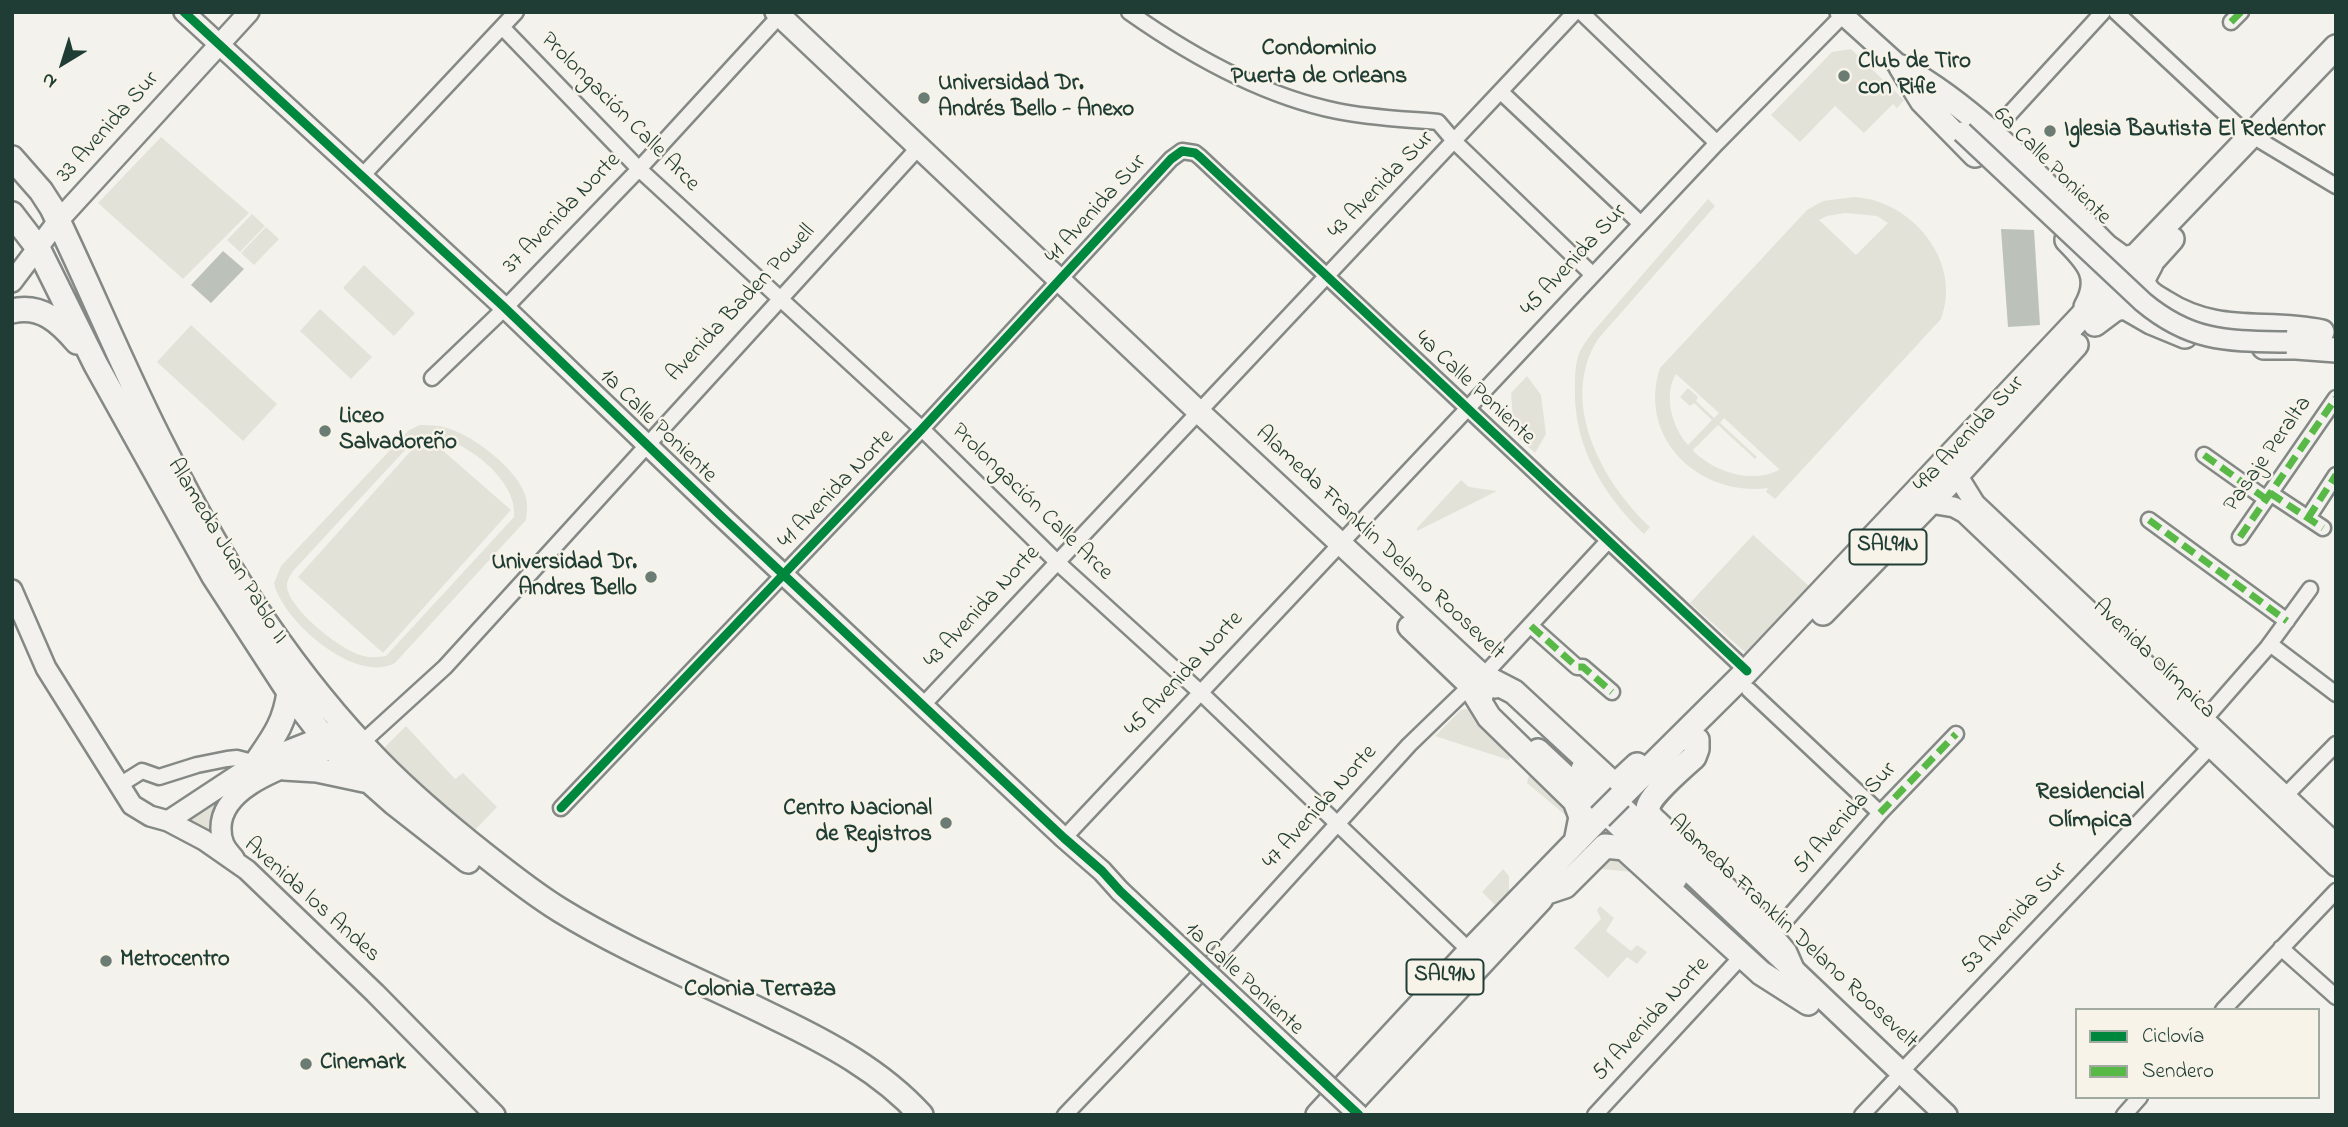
<!DOCTYPE html>
<html>
<head>
<meta charset="utf-8">
<style>
  body { margin:0 }
  #map { position:relative; width:2348px; height:1127px; overflow:hidden; background:#f4f2ec; font-family:"Indie Flower",sans-serif }
  canvas { display:block }
  .frame { position:absolute; inset:0; border:14px solid #1f3d34; pointer-events:none }
  .legend { position:absolute; left:2075px; top:1008px; width:245px; height:91px; box-sizing:border-box; background:#f7f3e8; border:2px solid #a1aaa0; margin:0; padding:9px 12px; list-style:none; font-size:21px; color:#1f3d34 }
  .legend li { display:flex; align-items:center; gap:14px; height:35px }
  .legend b { width:35px; border:2px solid #a1aaa0 }
  .north { position:absolute; left:28px; top:28px; width:70px; height:70px; -webkit-text-stroke:5px #f7f3e8; paint-order:stroke; rotate:218deg; font-size:19px; font-weight:700; line-height:28px; text-align:center; color:#1f3d34 }
  .north::after { content:''; display:block; margin:auto; width:24px; height:32px; background:#1f3d34; clip-path:polygon(50% 0,100% 100%,50% 72%,0 100%) }
</style>
</head>
<body>
<div id="map">
<canvas width="2348" height="1127"></canvas>
<div class="frame"></div>
<ul class="legend">
<li><b style="height:9px;background:#00873e"></b>Ciclovía</li>
<li><b style="height:9px;background:#58b947"></b>Sendero</li>
</ul>
<div class="north">N</div>
</div>
<script>
const ctx = document.querySelector('canvas').getContext('2d');
ctx.lineJoin = 'round';
function fill(path, color) { ctx.fillStyle = color; ctx.fill(path, 'evenodd'); }
function trace(path, color, width, dash) { ctx.strokeStyle = color; ctx.lineWidth = width; ctx.lineCap = dash ? 'butt' : 'round'; ctx.setLineDash(dash || []); ctx.stroke(path); }
function label(font, color, halo, rows, align = 'center') {
  ctx.font = font + ' "Indie Flower",sans-serif'; ctx.lineWidth = 5; ctx.setLineDash([]); ctx.textBaseline = 'middle'; ctx.strokeStyle = halo; ctx.fillStyle = color; for (const [text, x, y, turn = 0] of rows) {
    ctx.save(); ctx.translate(x, y); ctx.rotate((+turn || 0) * Math.PI / 180); ctx.textAlign = isNaN(turn) ? turn : align; if (halo) ctx.strokeText(text, 0, 0); ctx.fillText(text, 0, 0); ctx.restore();
  }
}
fill(new Path2D(`
  M1851,49L1904,100L1897,108L1893,104L1864,133L1835,106L1800,142L1771,115L1832,52Z
  M161,137L249,213L183,279L98,203Z
  M1854,197C1912,200 1963,262 1941,319L1775,499L1766,492L1768,488C1699,497 1637,438 1660,368L1807,210L1823,201ZM1845,213L1877,216L1888,223L1856,255L1819,220L1827,216ZM1676,374L1719,413L1714,418L1696,401L1698,397L1688,388L1680,397L1690,406L1694,403L1712,420L1688,445C1672,427 1663,395 1676,374ZM1724,418L1779,469V470C1750,484 1717,472 1695,453L1693,450L1718,425L1755,459L1757,457L1720,423Z
  M1708,199L1715,206L1598,339C1558,402 1602,482 1650,527L1644,534C1604,496 1573,446 1575,388C1575,376 1575,363 1580,351C1583,345 1588,339 1592,333Z
  M252,214L265,226L240,252L227,240Z
  M266,227L279,239L254,265L241,253Z
  M364,265L415,313L394,336L343,288Z
  M320,309L372,357L351,379L300,331Z
  M191,325L277,404L243,441L157,362Z
  M1527,376L1541,395L1546,434L1535,453L1514,434L1511,393Z
  M420,425C429,425 438,425 447,428C473,435 520,471 526,498C528,505 527,513 526,520L395,663C355,685 282,620 274,583L281,566L409,430ZM425,435C459,435 519,479 514,517L386,656C379,657 371,658 364,656C343,652 288,609 287,586C287,580 290,576 293,571L418,436Z
  M425,435L511,510L383,653L298,577Z
  M1461,480L1469,487L1497,491L1417,531V528Z
  M1753,535L1809,586L1747,654L1690,603Z
  M1465,709L1473,710L1513,745L1509,760L1435,736L1461,710Z
  M406,726L455,779L463,773L497,807L472,833L381,751Z
  M1532,764L1573,804L1575,823L1527,783Z
  M261,772L215,836L184,820Z
  M1611,852L1657,886L1652,890L1632,872L1592,868Z
  M1503,869L1509,876V895L1498,908L1482,892Z
  M1600,906L1614,918L1606,931L1631,951L1637,945L1647,952L1637,964L1627,957L1608,978L1574,948L1601,919L1597,910Z`), '#e2e2d9');
fill(new Path2D(`
  M2001,229L2034,230L2040,325L2008,327Z
  M223,251L244,269L211,303L191,285Z`), '#bcc2b9');
const minor = new Path2D(`
  M1129,12C1190,55 1263,96 1337,111C1370,118 1404,119 1438,122L1455,142L1593,275
  M1581,12L1717,143
  M2116,12L2249,136
  M2231,22L2241,12
  M502,27L639,169L922,429L1057,562L1200,692L1470,951
  M1501,92L1641,224
  M1993,132L2103,12
  M2261,141L2336,186
  M362,176L516,12
  M432,378L505,308L639,169L783,12
  M2204,455L2266,499
  M2270,493L2323,528
  M2308,518L2336,475
  M2149,520L2287,621
  M2240,537L2336,398
  M1531,626L1577,667H1583L1612,692
  M2270,644L2336,694
  M1483,676L1608,541
  M1749,690L1880,813
  M923,705L1575,12
  M2204,720L2267,648L2310,589
  M355,749L445,667L919,147
  M118,786L142,771L159,777L197,765L227,759L237,758L256,763
  M2285,796L2336,744
  M561,808L922,429L1171,159L1182,151L1195,153L1200,157L1747,671
  M1064,838L1717,143L1846,12
  M1772,936L1880,813L1956,734
  M2281,948L2336,997
  M1210,964L1409,745L1470,686
  M2223,1010L2336,891
  M1901,1072L2215,742
  M1065,1115L1199,975
  M1595,1115L1742,956
  M1862,1115L1893,1082
  M2124,1115L2140,1097`);
const tertiary = new Path2D(`
  M184,12L505,308L720,515L1064,838L1102,871L1120,891
  M1840,12L1912,77
  M12,282L58,221L249,12
  M1957,475L1975,504L2336,844
  M1930,503L1954,507L1965,513L2336,866
  M12,590L46,668L132,805L150,816L168,821L204,840L247,870L375,993L495,1115
  M168,821L256,763L322,737L345,724
  M234,858C225,848 221,842 221,829C220,783 297,764 330,749C339,745 346,740 354,736`);
const secondary = new Path2D(`
  M776,12L1199,412L1495,687
  M1409,627L1482,697
  M1538,750L1676,879
  M1582,769L1946,1115`);
const primary = new Path2D(`
  M1901,67L1922,101L1975,155
  M1903,68C1983,113 2043,183 2106,246L2124,259L2136,256
  M12,158L41,191L52,208C91,288 124,371 165,450C221,562 290,671 378,761C412,796 448,826 486,856C510,875 534,894 560,910C628,952 704,982 776,1018C828,1043 881,1071 921,1115
  M12,214L38,248L96,365L213,575L289,692L332,748L394,803L468,861
  M2067,240C2088,261 2103,277 2086,307
  M2151,264L2143,279C2144,291 2154,296 2164,302C2219,337 2264,320 2322,332
  M2115,302L2172,239
  M12,311C41,304 60,322 77,342
  M2095,324L2115,309L2125,307L2151,322L2185,336
  M2264,347H2296L2336,350
  M1823,613L1957,475L2076,345
  M1483,676L1514,692L1609,780L1616,782L1622,779L1637,765
  M1470,686L1489,717L1575,801L1581,817L1576,842
  M1697,740V749L1694,757C1684,766 1649,796 1648,808C1647,814 1652,818 1656,822L1753,915L1785,953L1792,969
  M256,763C273,738 285,723 289,692
  M284,768L317,770L364,780
  M1620,797L1747,671L2079,319L2133,259L2336,47
  M1547,892L1565,886L1605,846L1624,848L1761,973L1808,1003
  M1318,1115L1470,951L1600,817
  M1340,1115L1541,899`);
trace(minor, '#848985', 19);
trace(tertiary, '#848985', 24);
trace(secondary, '#848985', 26);
trace(primary, '#848985', 28);
trace(minor, '#f2f1ed', 14);
trace(tertiary, '#f2f1ed', 19);
trace(secondary, '#f2f1ed', 21);
trace(primary, '#f2f1ed', 23);
const tertiaryBridge = new Path2D(`
  M1962,132L2143,302C2191,342 2227,341 2287,342
  M1120,891L1359,1115`);
const primaryBridge = new Path2D(`
  M1600,817L1620,797`);
trace(tertiaryBridge, '#848985', 24, []);
trace(primaryBridge, '#848985', 28, []);
trace(tertiaryBridge, '#f2f1ed', 19);
trace(primaryBridge, '#f2f1ed', 23);
trace(new Path2D(`
  M2231,22L2241,12
  M2204,455L2266,499
  M2270,493L2323,528
  M2308,518L2336,475
  M2149,520L2287,621
  M2240,537L2336,398
  M1531,626L1577,667H1583L1612,692
  M1880,813L1956,734`), '#58b947', 7, [14, 7]);
trace(new Path2D(`
  M184,12L505,308L720,515L1064,838L1102,871L1120,891L1359,1115
  M561,808L922,429L1171,159L1182,151L1195,153L1200,157L1747,671`), '#00873e', 9);
for (const [x, y, r, color] of [
  [1844,76,7,"#6a7c74"],
  [924,98,7,"#6a7c74"],
  [2050,131,7,"#6a7c74"],
  [325,431,7,"#6a7c74"],
  [651,577,7,"#6a7c74"],
  [946,823,7,"#6a7c74"],
  [106,961,7,"#6a7c74"],
  [306,1064,7,"#6a7c74"]
]) { const dot = new Path2D(); dot.arc(x, y, r, 0, 2 * Math.PI); ctx.fillStyle = color; ctx.fill(dot); trace(dot, '#f7f3e8', 2.5); }
for (const [x, y, w] of [
  [1888,547,77],
  [1445,977,77]
]) { const box = new Path2D(); box.roundRect(x - w / 2, y - 17.5, w, 35, 5); ctx.fillStyle = '#f7f3e8'; ctx.fill(box); trace(box, '#1f3d34', 2); }
label('bold 21px', '#1f3d34', null, [
  ["SAL91N",1888,547],
  ["SAL91N",1445,977]
]);
label('bold 23px', '#1f3d34', '#f7f3e8', [
  ["Club de Tiro",1858,63],
  ["con Rifle",1858,89],
  ["Universidad Dr.",938,85],
  ["Andrés Bello - Anexo",938,111],
  ["Iglesia Bautista El Redentor",2064,131],
  ["Liceo",339,418],
  ["Salvadoreño",339,444],
  ["Universidad Dr.",637,564,"right"],
  ["Andres Bello",637,590,"right"],
  ["Centro Nacional",932,810,"right"],
  ["de Registros",932,836,"right"],
  ["Metrocentro",120,961],
  ["Cinemark",320,1064]
], 'left');
label('23px', '#1f3d34', '#f7f3e8', [
  ["Prolongación Calle Arce",619,113,45],
  ["33 Avenida Sur",109,128,-48],
  ["6a Calle Poniente",2051,167,45],
  ["43 Avenida Sur",1382,186,-46],
  ["41 Avenida Sur",1097,210,-48],
  ["37 Avenida Norte",563,214,-46],
  ["45 Avenida Sur",1575,261,-47],
  ["Avenida Baden Powell",742,304,-47],
  ["4a Calle Poniente",1474,389,43],
  ["1a Calle Poniente",657,427,44],
  ["49a Avenida Sur",1970,435,-47],
  ["Pasaje Peralta",2269,455,-55],
  ["41 Avenida Norte",837,490,-46],
  ["Prolongación Calle Arce",1031,503,44],
  ["Alameda Franklin Delano Roosevelt",1379,544,43],
  ["Alameda Juan Pablo II",226,552,59],
  ["43 Avenida Norte",983,608,-47],
  ["Avenida Olímpica",2153,660,44],
  ["45 Avenida Norte",1185,675,-47],
  ["47 Avenida Norte",1321,808,-48],
  ["51 Avenida Sur",1846,819,-48],
  ["Avenida los Andes",311,901,42],
  ["53 Avenida Sur",2015,919,-47],
  ["Alameda Franklin Delano Roosevelt",1792,933,43],
  ["1a Calle Poniente",1243,980,43],
  ["51 Avenida Norte",1652,1020,-47]
]);
label('bold 24px', '#1f3d34', '#f7f3e8', [
  ["Condominio",1319,50],
  ["Puerta de Orleans",1319,78],
  ["Residencial",2090,794],
  ["Olímpica",2090,822],
  ["Colonia Terraza",760,991]
]);
</script>
</body>
</html>
